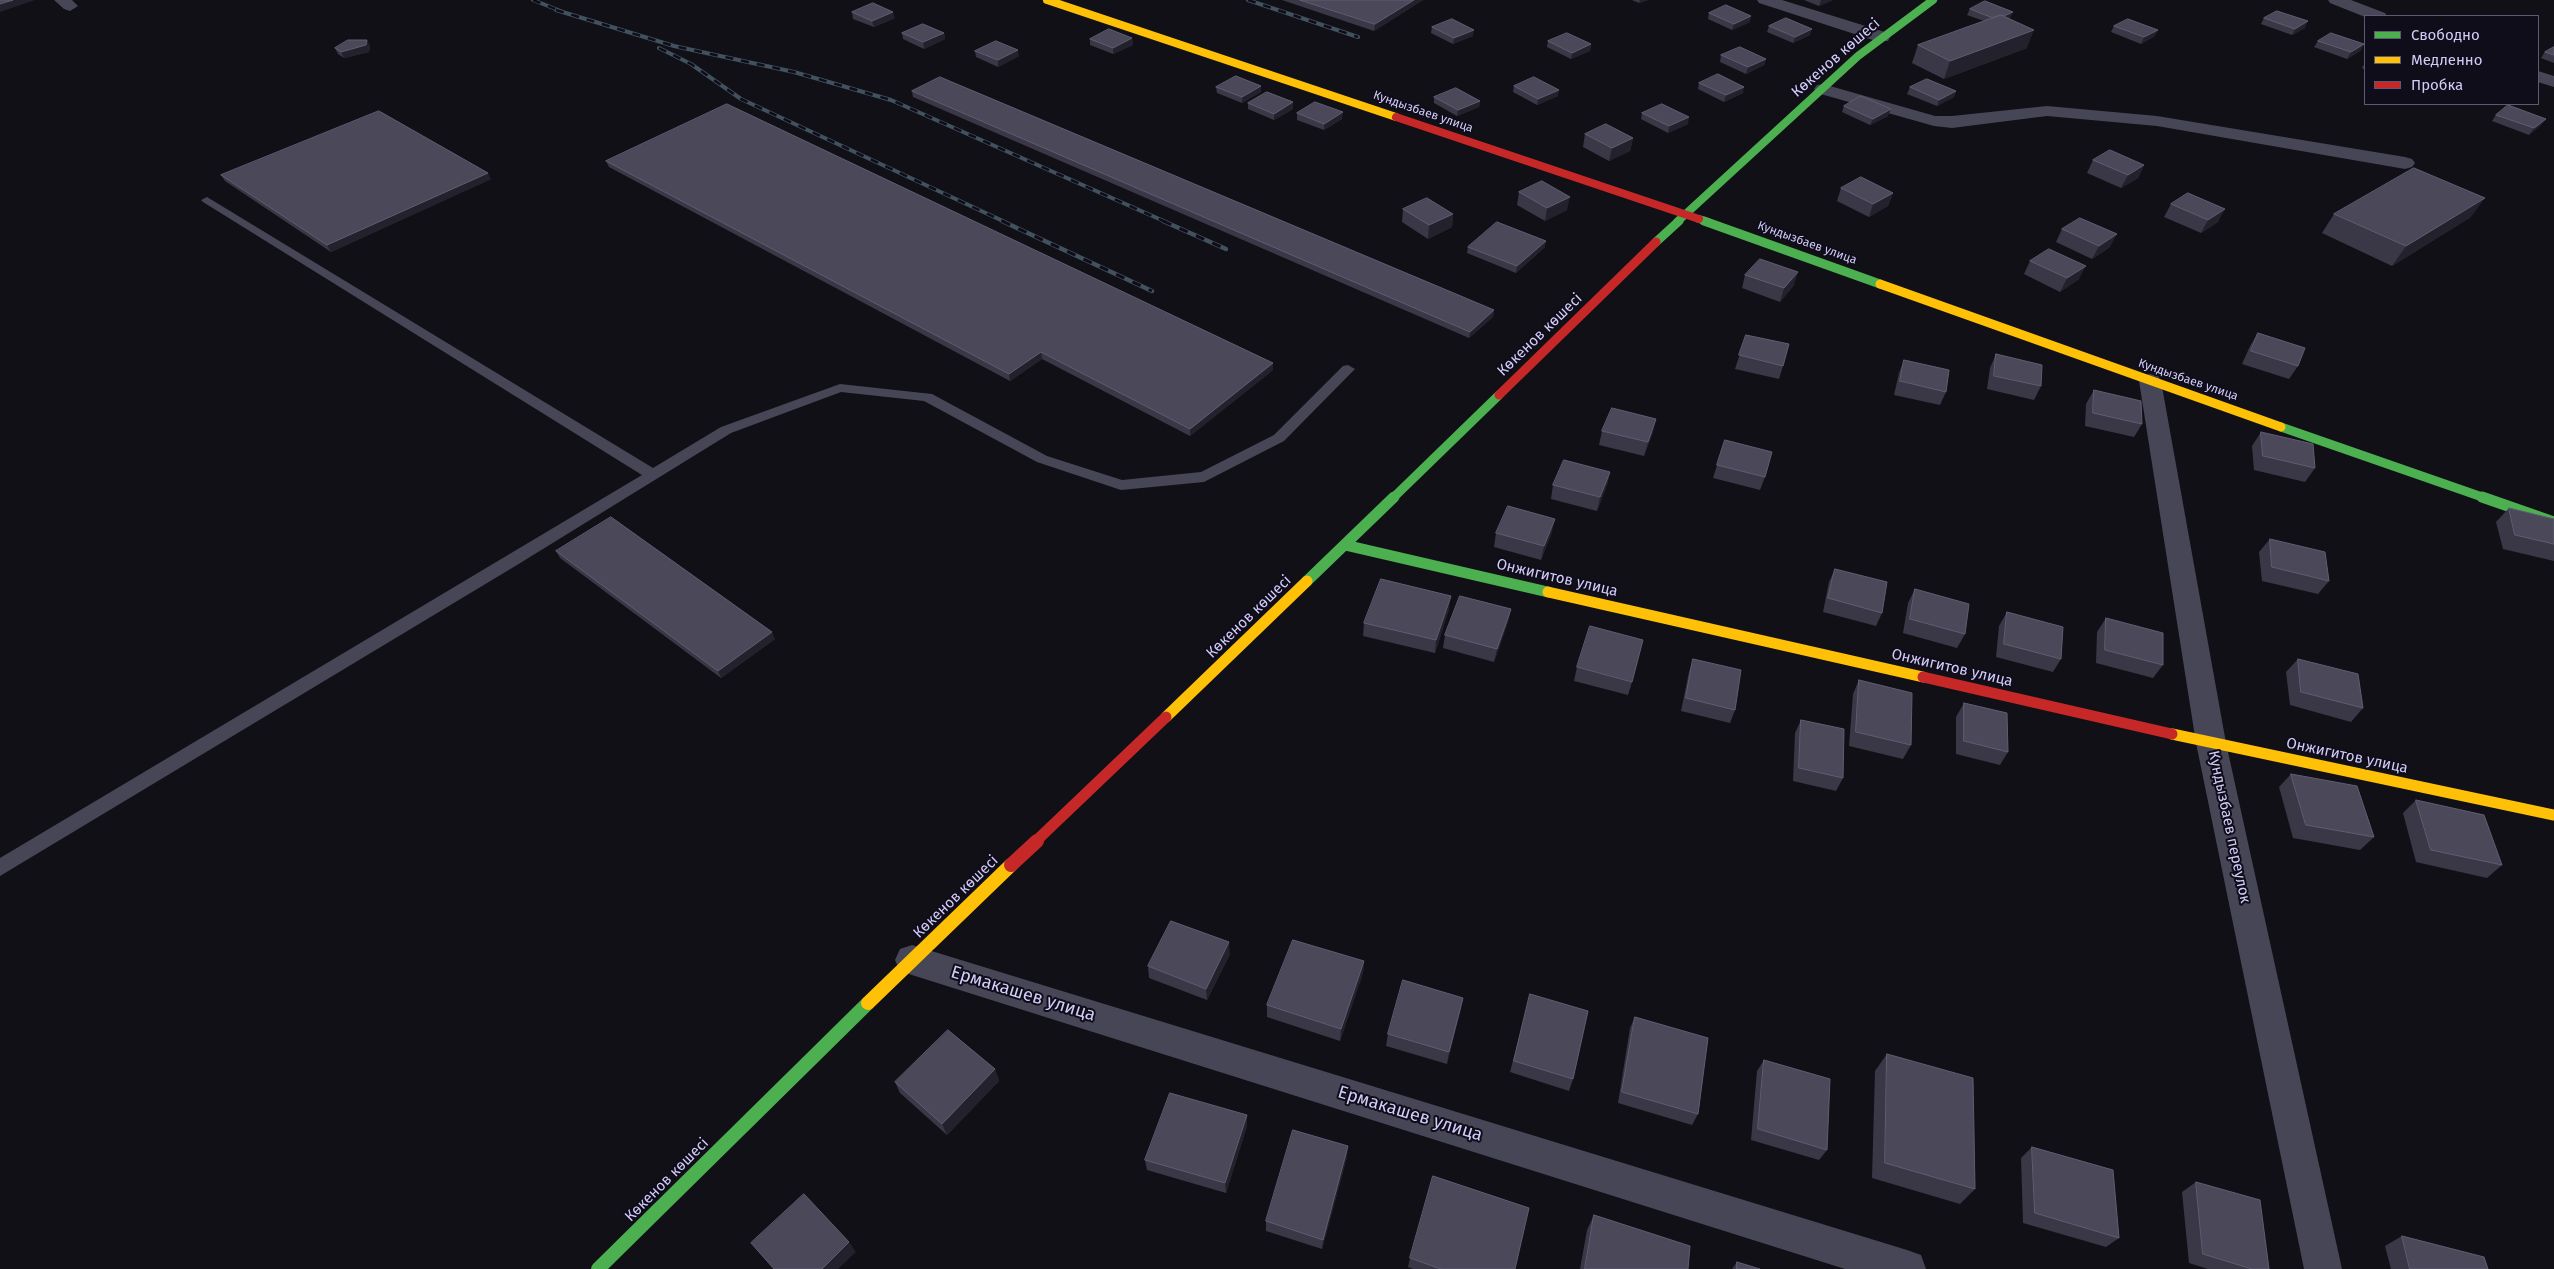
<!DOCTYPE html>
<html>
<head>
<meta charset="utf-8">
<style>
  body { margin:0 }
  #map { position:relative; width:2554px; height:1269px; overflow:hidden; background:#111017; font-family:"Fira Sans",sans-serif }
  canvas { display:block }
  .legend { position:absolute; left:2364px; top:15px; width:175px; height:90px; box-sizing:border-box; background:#100d1a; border:1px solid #5e5973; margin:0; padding:6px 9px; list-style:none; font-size:15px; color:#d3ccf9 }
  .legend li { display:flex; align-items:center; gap:10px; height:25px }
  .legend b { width:25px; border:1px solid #5e5973 }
</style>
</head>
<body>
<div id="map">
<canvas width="2554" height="1269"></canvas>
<ul class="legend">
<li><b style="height:6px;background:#4caf50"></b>Свободно</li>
<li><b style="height:6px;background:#ffc107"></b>Медленно</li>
<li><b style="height:6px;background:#c62828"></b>Пробка</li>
</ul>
</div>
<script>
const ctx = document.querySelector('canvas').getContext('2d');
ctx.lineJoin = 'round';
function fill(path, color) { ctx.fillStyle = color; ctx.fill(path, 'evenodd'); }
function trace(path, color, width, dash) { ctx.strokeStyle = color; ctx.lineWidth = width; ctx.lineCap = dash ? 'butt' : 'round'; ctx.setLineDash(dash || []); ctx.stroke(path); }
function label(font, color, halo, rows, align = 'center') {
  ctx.font = font + ' "Fira Sans",sans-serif'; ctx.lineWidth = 4; ctx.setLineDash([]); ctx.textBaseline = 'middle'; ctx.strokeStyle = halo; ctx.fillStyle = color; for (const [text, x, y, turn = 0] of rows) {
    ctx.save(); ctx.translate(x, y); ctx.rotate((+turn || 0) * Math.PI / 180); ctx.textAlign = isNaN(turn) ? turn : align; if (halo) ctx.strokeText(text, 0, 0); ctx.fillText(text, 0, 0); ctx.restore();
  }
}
fill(new Path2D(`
  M207,197L653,468L721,427L840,384L932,394L1047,456L1122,480L1201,472L1274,435L1343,366L1348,365L1355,369L1284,441L1204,482L1121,490L1037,462L924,401L841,392L731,433L517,565L0,876V858L642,475L203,202L201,200Z`), '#474656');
fill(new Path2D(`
  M54,0H72L78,6L70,11L64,9Z
  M1757,0H1782L1888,33L1890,37L1888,41H1876L1759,3Z
  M2328,0H2351L2385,13L2387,16L2365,17L2330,3Z
  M2538,71L2554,76V87L2538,82Z
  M1823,84L1935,116H1952L2047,106L2157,116L2405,157L2412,159L2415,163L2412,167L2405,169L2157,126L2047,116L1952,128L1934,126L1817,93L1814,89L1817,85Z
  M2150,374L2158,376L2161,381L2226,743L2342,1269H2304L2196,743L2139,381L2142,376Z
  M912,945L1907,1250L1921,1255L1926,1269H1845L912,975L900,971L895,960L900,949Z`), '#474656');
trace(new Path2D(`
  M1699,219L1708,222
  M1677,222L1858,56L1933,0`), '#4caf50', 8);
trace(new Path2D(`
  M1704,221L1880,284
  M1656,242L1679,221
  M2281,427L2485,498
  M1393,498L1499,395`), '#4caf50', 9);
trace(new Path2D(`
  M2482,497L2554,522
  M1345,545L1548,592
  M1307,581L1394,497`), '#4caf50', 11);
trace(new Path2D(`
  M598,1269L868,1003`), '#4caf50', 14);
trace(new Path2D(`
  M1047,0L1396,117`), '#ffc107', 8);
trace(new Path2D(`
  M1880,284L2281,427`), '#ffc107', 9);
trace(new Path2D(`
  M1548,592L1923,677
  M1166,717L1307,581
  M2172,734L2554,815`), '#ffc107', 11);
trace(new Path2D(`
  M868,1003L1011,865`), '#ffc107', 14);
trace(new Path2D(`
  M1396,117L1699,219`), '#c62828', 8);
trace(new Path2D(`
  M1499,395L1656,242`), '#c62828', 9);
trace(new Path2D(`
  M1923,677L2172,734
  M1035,842L1166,717`), '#c62828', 11);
trace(new Path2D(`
  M1011,865L1037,841`), '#c62828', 14);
const railFar1 = new Path2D(`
  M533,0L563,12
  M1248,0L1358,37
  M556,10L674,46L794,72L891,100L1166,222
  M659,48L691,64L741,99L1005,222`);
const rail = new Path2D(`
  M1002,221L1152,291
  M1163,221L1226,249`);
trace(railFar1, '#41515e', 4);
trace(rail, '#41515e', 4.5);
trace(railFar1, '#100d1a', 2.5, [8]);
trace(rail, '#100d1a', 3, [9]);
fill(new Path2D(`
  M1282,0H1423L1374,31Z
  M1632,0H1648L1639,3Z
  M1804,0H1833L1819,6Z
  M1970,9L2010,18L2009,19L2027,48L1944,79L1912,63L1918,45L1984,21L1967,15Z
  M852,12L895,18L874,27L853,19Z
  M1709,13L1750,22L1732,30L1708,19Z
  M2264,18L2305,28L2292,35L2261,24Z
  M1769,26L1810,35L1793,43L1767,32Z
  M2114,26L2155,36L2141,44L2111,32Z
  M1432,27L1473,36L1453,44L1431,33Z
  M902,33H944L945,39L924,49L903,39Z
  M1132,38L1133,45L1113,54L1090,45V39Z
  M1548,41L1591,44L1590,51L1571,59L1547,47Z
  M2318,41L2364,44L2360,51L2347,59L2314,47Z
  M370,46L369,52L344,58L338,54L335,48Z
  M2554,47V63L2541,58L2545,52Z
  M975,51L1019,56L998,67L976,57Z
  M1721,55L1766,59L1764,65L1746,74L1720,62Z
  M2365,63V70L2362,68Z
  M1699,83L1743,93L1724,102L1698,89Z
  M1514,86L1558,96L1537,105L1513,92Z
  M1216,87L1261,92L1242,103L1217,93Z
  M1910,87L1956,91L1954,97L1937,106L1907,94Z
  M912,91L1494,310L1493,317L1469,338L913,97Z
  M1434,97L1480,101L1479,107L1457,116L1434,103Z
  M1248,103L1293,109L1274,120L1248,109Z
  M1844,106L1888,116L1870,125L1842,112Z
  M1297,113L1342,119L1324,130L1297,120Z
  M1642,113L1688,124L1668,133L1641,119Z
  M2496,115L2541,125L2529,135L2492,121Z
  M1585,134L1633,138L1630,151L1609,161L1583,147Z
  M2093,160L2144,165L2138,178L2121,188L2087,173Z
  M606,161L1273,363V370L1190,436L1042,359L1010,381L609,167Z
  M221,175L491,179L331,252L225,181Z
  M1841,188L1893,193L1888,206L1869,217L1837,201Z
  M1519,192L1567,210L1545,221L1517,205Z
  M2171,204L2218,222L2201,233L2164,217Z
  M1403,209L1453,214L1452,227L1428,239L1402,222Z
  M2334,214L2471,217L2392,266L2322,233Z
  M2062,229L2110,247L2092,259L2056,242Z
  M1468,247H1545L1516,273L1467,253Z
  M2030,261L2079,279L2060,292L2024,274Z
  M1745,275L1794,285L1780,302L1742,288Z
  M2258,333L2298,366L2289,379L2242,364L2250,346Z
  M1746,335L1783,366L1779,379L1735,369Z
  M1996,354L2041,386L2034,400L1987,389L1990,368Z
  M1904,360L1946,392L1940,405L1894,395L1899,373Z
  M2094,390L2142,424L2134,437L2085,426L2086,404Z
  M1602,431L1653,432L1644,456L1599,445Z
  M2261,432L2315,468L2305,482L2254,470L2252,446Z
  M1725,440L1765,477L1760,490L1713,478Z
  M1610,472L1607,485L1597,511L1551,499L1553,485Z
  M2509,508L2554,519V561L2503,549L2496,522Z
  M1552,532L1541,560L1494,547L1496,533Z
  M2270,539L2329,581L2318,594L2262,581L2259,552Z
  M556,551L775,639L721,678L560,558Z
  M1835,569L1882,613L1876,626L1823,612L1829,582Z
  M1915,589L1965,634L1957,648L1903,633L1908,603Z
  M1449,609L1435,653L1363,636L1364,623Z
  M1511,609L1508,622L1494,662L1443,648L1445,635Z
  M2007,612L2061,659L2053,672L1996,657L1999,626Z
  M2106,618L2163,665L2153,678L2096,663L2097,632Z
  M1693,659L1735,710L1730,723L1681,711L1689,672Z
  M2298,659L2363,708L2351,722L2290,705L2286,672Z
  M1577,667L1632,682L1628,695L1574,681Z
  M1859,680L1911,745L1903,759L1849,746L1853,694Z
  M1964,703L2008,752L2000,765L1956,754V717Z
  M1801,720L1843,778L1836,791L1793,781L1795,733Z
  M2291,774L2374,837L2360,850L2293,838L2279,787Z
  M2416,800L2502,865L2487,878L2416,862L2403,813Z
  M1230,954L1207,1000L1149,978L1148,966Z
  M1364,961L1363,973L1340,1041L1267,1017V1005Z
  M1530,994L1573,1079L1569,1091L1510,1072Z
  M1463,998L1447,1064L1386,1046L1388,1034Z
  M1635,1017L1698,1114L1692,1125L1618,1103L1630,1028Z
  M1887,1054L1975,1189L1960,1204L1872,1178L1875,1071Z
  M1764,1060L1827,1150L1819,1160L1751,1140L1757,1071Z
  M995,1069L999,1081L947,1135L900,1093L895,1082Z
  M1247,1115V1126L1226,1193L1147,1170L1145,1160Z
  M2032,1147L2119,1238L2106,1247L2023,1223L2021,1158Z
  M1347,1157L1322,1249L1266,1231V1221Z
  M2196,1182L2269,1269H2208L2189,1263L2182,1192Z
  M1594,1215L1688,1269H1580L1587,1230Z
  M2402,1236L2488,1269H2391L2385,1246Z
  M1410,1258L1515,1269H1413L1408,1267Z
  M1737,1262L1760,1269H1732Z`), '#3a3846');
fill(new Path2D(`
  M13,0H35L0,12V4Z
  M1414,0H1423L1374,31L1375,24Z
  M1640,0H1648L1639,3Z
  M1821,0H1833L1819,6Z
  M893,12L895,18L874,27L872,21Z
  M2013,12L2010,18L1995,26L1997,20Z
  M1751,16L1750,22L1732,30L1734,24Z
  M2308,21L2305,28L2292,35L2295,29Z
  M1812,29L1810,35L1793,43L1795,37Z
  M1474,30L1473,36L1453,44L1454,38Z
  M2034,30L2027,48L1944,79L1950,61Z
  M2158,30L2155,36L2141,44L2144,37Z
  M944,33L945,39L924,49L923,42Z
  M1132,38L1133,45L1113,54V48Z
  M367,40L370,46L369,52L344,58L341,52Z
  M1591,44L1590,51L1571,59L1572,53Z
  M2364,44L2360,51L2347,59L2351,52Z
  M1018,50L1019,56L998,67V60Z
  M1766,59L1764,65L1746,74L1748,67Z
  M1261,86V92L1242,103V97Z
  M1744,87L1743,93L1724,102L1726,95Z
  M1559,90L1558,96L1537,105L1538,99Z
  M1956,91L1954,97L1937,106L1939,100Z
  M1480,101L1479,107L1457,116L1458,110Z
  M1293,102V109L1274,120V114Z
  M1891,109L1888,116L1870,125L1873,119Z
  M1343,112L1342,119L1324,130V124Z
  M1689,117L1688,124L1668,133L1669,126Z
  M2546,119L2541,125L2529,135L2534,128Z
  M1633,138L1630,151L1609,161L1612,148Z
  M2144,165L2138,178L2121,188L2128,175Z
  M488,173L491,179L331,252L327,245Z
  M1893,193L1888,206L1869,217L1873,204Z
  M1570,197L1567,210L1545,221L1547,208Z
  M2485,198L2471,217L2392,266L2406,246Z
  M2225,209L2218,222L2201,233L2208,220Z
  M1453,214L1452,227L1428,239L1429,225Z
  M2117,234L2110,247L2092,259L2099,246Z
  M1546,241L1545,247L1516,273L1517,266Z
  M2086,266L2079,279L2060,292L2067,278Z
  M1798,272L1794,285L1780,302L1784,288Z
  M1494,310L1493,317L1469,338L1470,332Z
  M1041,352L1042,359L1010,381L1009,374Z
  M1273,363V370L1190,436V429Z
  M1656,419L1653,432L1644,456L1648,442Z
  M1610,472L1607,485L1597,511L1600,497Z
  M1555,519L1552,532L1541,560L1544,546Z
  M1451,596L1449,609L1435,653L1436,640Z
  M1511,609L1508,622L1494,662L1497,649Z
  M772,632L775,639L721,678L718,671Z
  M1229,942L1230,954L1207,1000L1206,989Z
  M1364,961L1363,973L1340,1041L1341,1029Z
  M1463,998L1461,1010L1447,1064L1449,1052Z
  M995,1069L999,1081L947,1135L942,1124Z
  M1247,1115V1126L1226,1193L1225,1183Z
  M1348,1146L1347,1157L1322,1249L1323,1240Z
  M849,1242L856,1252L838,1269H822Z`), '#23212b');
const building = new Path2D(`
  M0,0H13L0,4Z
  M1300,0H1414L1375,24Z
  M1985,1L2013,12L2004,16L2001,15L1993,18L1970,9Z
  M873,3L893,12L872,21L852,12Z
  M1726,5L1751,16L1734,24L1709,13Z
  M2277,11L2308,21L2295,29L2264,18Z
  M2001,15L2034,30L1950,61L1918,45Z
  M1786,18L1812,29L1795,37L1769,26Z
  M1452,19L1474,30L1454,38L1432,27Z
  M2128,19L2158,30L2144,37L2114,26Z
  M923,24L944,33L923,42L902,33Z
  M1109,29L1132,38L1113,48L1090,39Z
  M1567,33L1591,44L1572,53L1548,41Z
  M2331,33L2364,44L2351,52L2318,41Z
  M348,40H367L366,45L341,52L335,48Z
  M996,41L1018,50L998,60L975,51Z
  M1740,47L1766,59L1748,67L1721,55Z
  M2554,47V55L2545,52Z
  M1718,74L1744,87L1726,95L1699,83Z
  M1236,76L1261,86L1242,97L1216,87Z
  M940,77L1494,310L1470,332L912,91Z
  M1534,77L1559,90L1538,99L1514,86Z
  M1927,79L1956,91L1939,100L1910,87Z
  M1456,88L1480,101L1458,110L1434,97Z
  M1267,92L1293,102L1274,114L1248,103Z
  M1861,96L1891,109L1873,119L1844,106Z
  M1315,102L1343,112L1324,124L1297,113Z
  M727,104L1273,363L1190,429L1041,352L1009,374L606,161Z
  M1662,104L1689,117L1669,126L1642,113Z
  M2508,105L2546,119L2534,128L2496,115Z
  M379,111L488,173L327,245L221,175Z
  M1606,124L1633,138L1612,148L1585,134Z
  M2110,150L2144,165L2128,175L2093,160Z
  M2414,168L2485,198L2406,246L2334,214Z
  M1861,177L1893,193L1873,204L1841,188Z
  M1542,181L1570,197L1547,208L1519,192Z
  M2188,193L2225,209L2208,220L2171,204Z
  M1427,198L1453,214L1429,225L1403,209Z
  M2080,218L2117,234L2099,246L2062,229Z
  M1497,222L1546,241L1517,266L1468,247Z
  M2049,249L2086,266L2067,278L2030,261Z
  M1760,259L1798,272L1784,288L1745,275Z
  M2258,333L2305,348L2298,366L2251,351Z
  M1746,335L1789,344L1783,366L1739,355Z
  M1996,354L2042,365L2041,386L1994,376Z
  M1904,360L1949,370L1946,392L1900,381Z
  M2094,390L2141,401L2142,424L2093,413Z
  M1612,408L1656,419L1648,442L1602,431Z
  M2261,432L2313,444L2315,468L2263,456Z
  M1725,440L1772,452L1765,477L1717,465Z
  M1564,460L1610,472L1600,497L1553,485Z
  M1508,506L1555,519L1544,546L1496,533Z
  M2509,508L2554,519V544L2515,535Z
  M611,517L772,632L718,671L556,551Z
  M2270,539L2325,552L2329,581L2272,567Z
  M1835,569L1887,582L1882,613L1828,598Z
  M1381,579L1451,596L1436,640L1364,623Z
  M1915,589L1969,604L1965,634L1910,619Z
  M1460,596L1511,609L1497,649L1445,635Z
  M2007,612L2063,627L2061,659L2004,644Z
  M2106,618L2163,633V665L2105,650Z
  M1590,626L1643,640L1632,682L1577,667Z
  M1693,659L1741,670L1735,710L1686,698Z
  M2298,659L2358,674L2363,708L2301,692Z
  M1859,680L1912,693L1911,745L1856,732Z
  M1964,703L2007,713L2008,752L1964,741Z
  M1801,720L1844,729L1843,778L1799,768Z
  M2291,774L2357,786L2374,837L2306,825Z
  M2416,800L2484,815L2502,865L2431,850Z
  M1171,921L1229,942L1206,989L1148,966Z
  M1293,940L1364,961L1341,1029L1267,1005Z
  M1403,980L1463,998L1449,1052L1388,1034Z
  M1530,994L1588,1011L1573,1079L1514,1061Z
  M1635,1017L1708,1038L1698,1114L1622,1092Z
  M948,1030L995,1069L942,1124L895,1082Z
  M1887,1054L1973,1078L1975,1189L1885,1163Z
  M1764,1060L1830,1079L1827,1150L1758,1129Z
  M1170,1093L1247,1115L1225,1183L1145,1160Z
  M1293,1130L1348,1146L1323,1240L1266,1221Z
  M2032,1147L2113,1170L2119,1238L2035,1213Z
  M1433,1176L1529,1208L1515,1269H1441L1410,1258Z
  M2196,1182L2260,1200L2269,1269H2252L2203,1254Z
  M804,1194L849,1242L822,1269H774L751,1243Z
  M1594,1215L1690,1246L1688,1269H1585Z
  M2402,1236L2484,1257L2488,1269H2410Z
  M1737,1262L1760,1269H1737Z`);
fill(building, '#4b485a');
trace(building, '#605d73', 1);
label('12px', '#d3ccf9', '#100d1a', [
  ["Кундызбаев улица",1423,112,19],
  ["Кундызбаев улица",1807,243,20],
  ["Кундызбаев улица",2188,380,19]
]);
label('15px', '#d3ccf9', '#100d1a', [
  ["Көкенов көшесі",1836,58,-41],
  ["Көкенов көшесі",1540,335,-44],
  ["Онжигитов улица",1557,578,13],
  ["Көкенов көшесі",1249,617,-44],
  ["Онжигитов улица",1952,668,13],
  ["Онжигитов улица",2347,756,12],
  ["Кундызбаев переулок",2229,827,78],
  ["Көкенов көшесі",956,897,-44],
  ["Көкенов көшесі",667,1180,-45]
]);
label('18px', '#d3ccf9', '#100d1a', [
  ["Ермакашев улица",1023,994,17],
  ["Ермакашев улица",1410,1114,17]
]);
</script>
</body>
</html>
